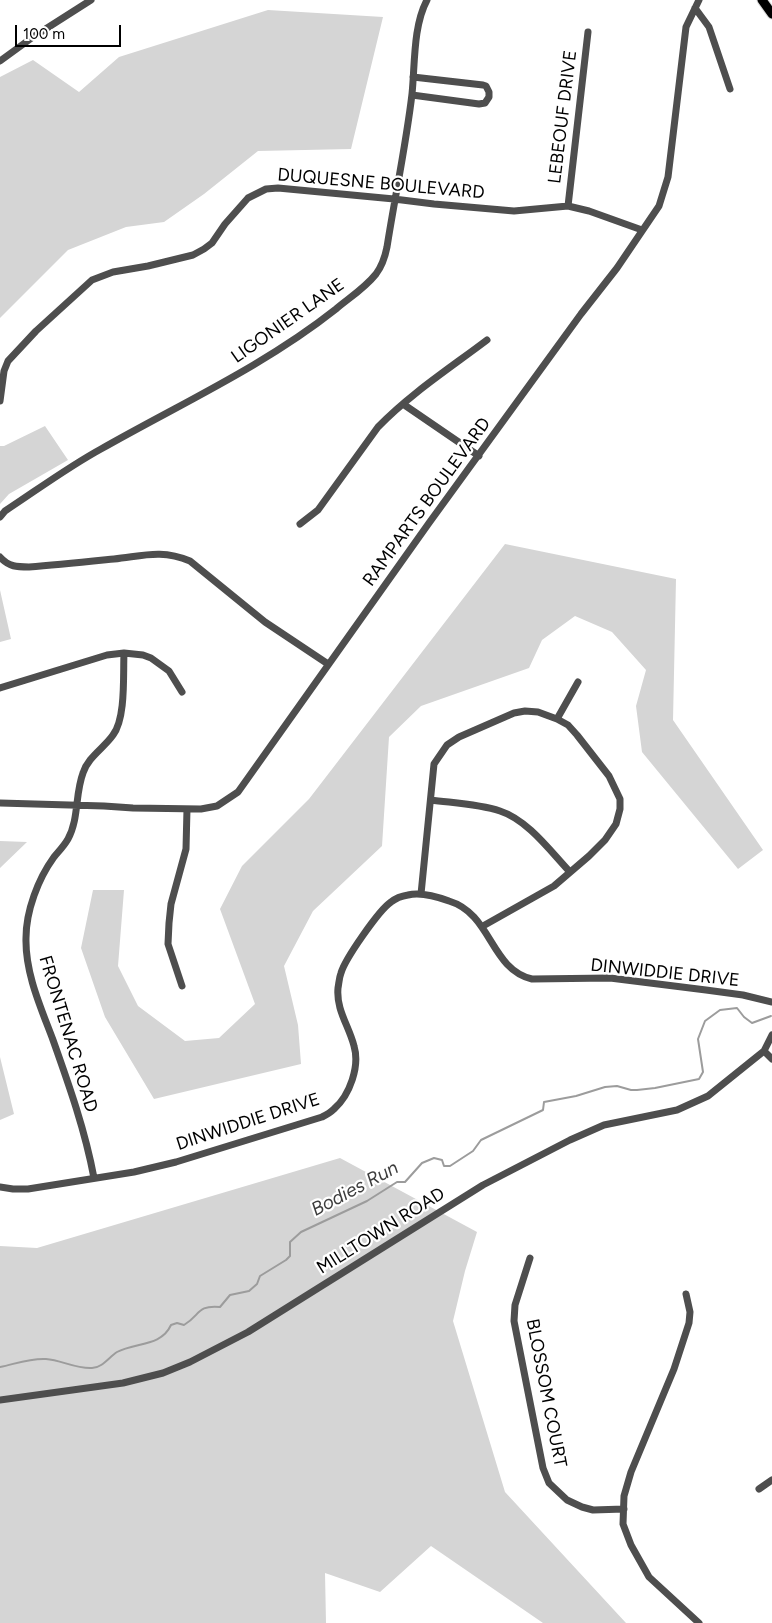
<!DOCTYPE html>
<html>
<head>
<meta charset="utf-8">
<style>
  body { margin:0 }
  #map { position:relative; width:772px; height:1623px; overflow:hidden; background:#fff; font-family:Figtree,sans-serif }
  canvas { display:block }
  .scale { position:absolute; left:15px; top:25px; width:106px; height:22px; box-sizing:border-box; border:2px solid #000; border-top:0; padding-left:6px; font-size:15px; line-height:18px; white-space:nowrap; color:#000; -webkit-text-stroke:4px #fff; paint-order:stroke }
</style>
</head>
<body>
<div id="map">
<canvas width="772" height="1623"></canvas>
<div class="scale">100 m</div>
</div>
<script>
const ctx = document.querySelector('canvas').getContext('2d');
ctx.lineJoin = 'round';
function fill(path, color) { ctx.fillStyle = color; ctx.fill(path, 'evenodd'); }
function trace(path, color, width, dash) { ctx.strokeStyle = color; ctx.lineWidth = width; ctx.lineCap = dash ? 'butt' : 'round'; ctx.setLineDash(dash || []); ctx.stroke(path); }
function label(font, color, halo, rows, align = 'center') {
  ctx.font = font + ' Figtree,sans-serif'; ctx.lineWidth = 4.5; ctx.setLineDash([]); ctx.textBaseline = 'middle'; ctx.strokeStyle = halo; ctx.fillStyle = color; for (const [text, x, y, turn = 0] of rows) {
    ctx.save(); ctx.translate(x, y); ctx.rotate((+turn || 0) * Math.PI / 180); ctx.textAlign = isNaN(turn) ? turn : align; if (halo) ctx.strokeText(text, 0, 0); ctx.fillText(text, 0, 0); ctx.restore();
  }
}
fill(new Path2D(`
  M268,10L383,17L351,149L258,151L204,194L164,222L126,227L68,250L0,318V77L33,60L79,92L119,57Z
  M45,426L68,460L9,494L0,504V446H4Z
  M505,544L676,579L673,720L763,850L738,869L642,752L636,706L646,670L612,632L575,616L542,640L529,668L421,706L389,737L382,846L313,911L284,966L298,1025L301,1064L154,1099L105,1017L81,948L93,890H124L118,966L138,1006L185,1041L219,1038L255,1004L220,909L242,866L309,799Z
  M0,590L11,639L0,642Z
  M0,841L27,842L0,868Z
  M0,1057L14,1114L0,1120Z
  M340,1158L477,1232L465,1271L453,1321L505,1492L626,1623H543L431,1546L380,1592L325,1573L326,1623H0V1246L37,1248Z`), '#d5d5d5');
trace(new Path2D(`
  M0,1367C15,1364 30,1358 46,1359C61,1360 76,1369 92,1368C102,1368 109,1357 117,1352C135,1342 161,1347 171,1325L177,1323L184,1325C201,1315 196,1305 220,1307L230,1295L249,1291L257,1284L260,1276L286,1260L290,1256V1242L301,1232L367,1201L397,1182H405L422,1163L434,1158L442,1160L444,1166H450L473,1151L481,1140L543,1110L544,1102L576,1096L605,1087L617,1086L631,1090H637L655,1088L699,1079L703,1072L698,1039L705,1021L720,1010L737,1008L744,1017L752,1023L771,1016`), '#9c9c9c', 2);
const major = new Path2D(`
  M762,0L772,14`);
trace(major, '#dbdbdb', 11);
trace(new Path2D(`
  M695,8L709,27L730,89
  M0,61L33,37L91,0
  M412,95L479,104L485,103L489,97V92L486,86L483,85L413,77
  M568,206L588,32
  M0,401L4,371L8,361L36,331L92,280L113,272L148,266L193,255L204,249L212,243L225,224L248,198L266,189L278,188L394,199L434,204L514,211L568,206L589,211L642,230
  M403,404L479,456
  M0,517L5,511C37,490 68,467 101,449C180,404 264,366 336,309C349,298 365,288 376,274C382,266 385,257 387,247C395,196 406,145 412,94C415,65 413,26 427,0
  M300,524L318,510L378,427C410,394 450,368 487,340
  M0,557C9,567 17,567 29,567C57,565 85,562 114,559C143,556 161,549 190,561L265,622L328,664
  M0,688L107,655L124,653L143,655L151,658L169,671L182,692
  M557,719L578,682
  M431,800C454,803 479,804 500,811C528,820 551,852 570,872
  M0,803L104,806L133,808L201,809L217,806L238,792L429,523L581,314L617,268L659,206L668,177L686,27L699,0
  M421,894L434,764L447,745L459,737L514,713L525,711L538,712L557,719L568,725L577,735L609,776L620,799V809L616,824L605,840L589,856L554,886L483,926
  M182,986L168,944L169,923L171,904L186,849L187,809
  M764,1051L772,1059
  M94,1178C85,1130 69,1085 53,1040C41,1008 25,973 26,938C26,911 38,879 54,857C59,851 64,846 68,839C79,819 75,794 83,773C88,757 104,748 113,735C126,718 123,675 124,653
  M0,1187L13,1189H28L134,1172L176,1162L322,1117C326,1115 331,1112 334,1109C350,1095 360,1066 354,1046C349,1026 336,1010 338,988C339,983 339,978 341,973C345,959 379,910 391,902C396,898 402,896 408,895C420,892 438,897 449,901C492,914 490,969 532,979L610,978L706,990L743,995L772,1002
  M530,1258L515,1305L514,1321L543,1468L549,1483L567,1500L582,1507L593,1510L624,1509
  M686,1294L690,1312L689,1323L674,1369L631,1472L624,1496L623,1524L631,1545L649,1577L699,1623
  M0,1400L123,1383L163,1373L190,1362L248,1332L483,1185L570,1140L604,1125L677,1110L708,1096L764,1051L772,1035
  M759,1489L772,1480`), '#4e4e4e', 7);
trace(major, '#000', 9);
label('18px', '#000', '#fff', [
  ["LEBEOUF DRIVE",563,117,-83],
  ["DUQUESNE BOULEVARD",381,184,5],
  ["LIGONIER LANE",288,321,-35],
  ["RAMPARTS BOULEVARD",427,502,-54],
  ["DINWIDDIE DRIVE",665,973,6],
  ["FRONTENAC ROAD",68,1034,73],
  ["DINWIDDIE DRIVE",248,1122,-18],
  ["MILLTOWN ROAD",381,1231,-32],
  ["BLOSSOM COURT",546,1393,79]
]);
label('italic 19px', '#3d3d3d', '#fff', [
  ["Bodies Run",355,1189,-28]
]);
</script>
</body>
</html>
